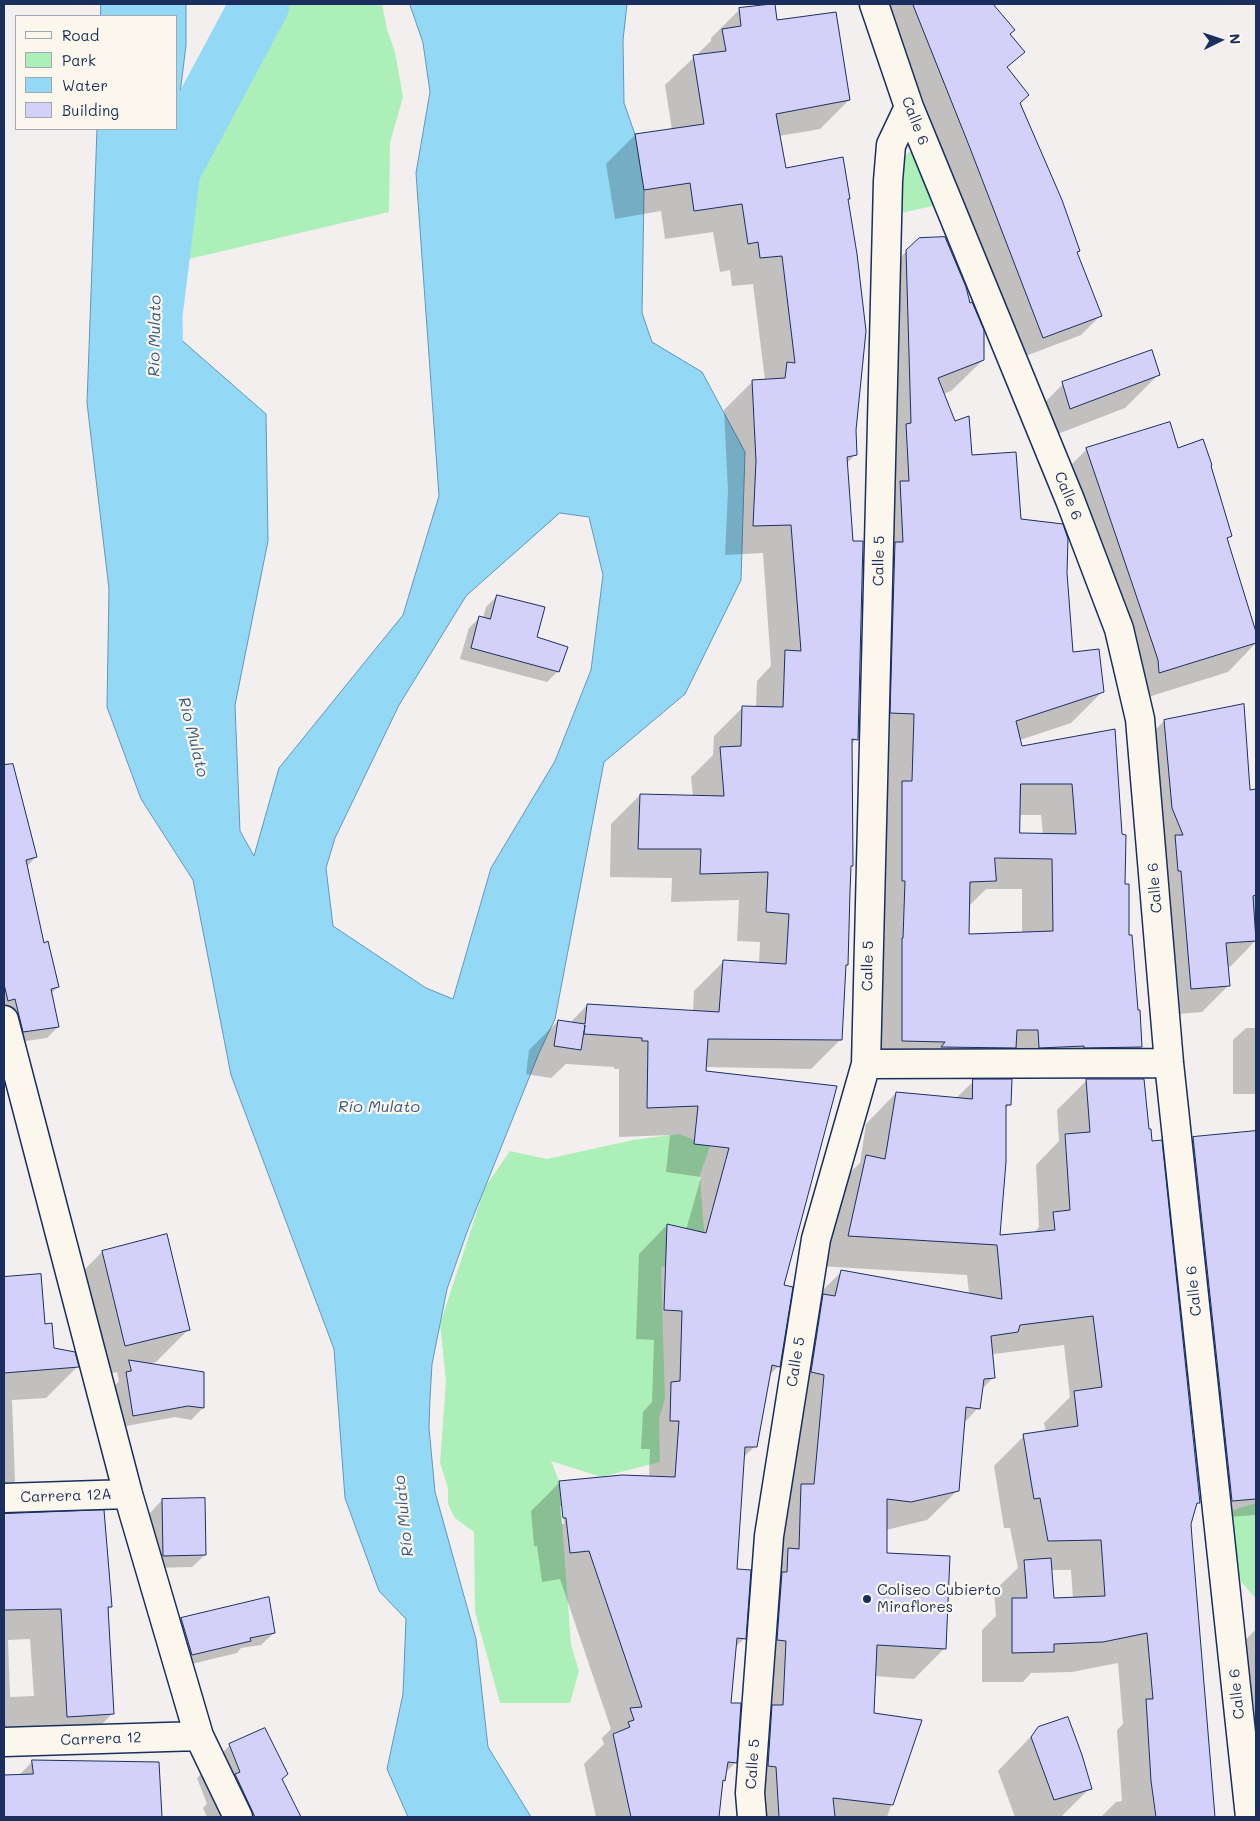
<!DOCTYPE html>
<html>
<head>
<meta charset="utf-8">
<style>
  body { margin:0 }
  #map { position:relative; width:1260px; height:1821px; overflow:hidden; background:#f3efef; font-family:Mali,sans-serif }
  canvas { display:block }
  .frame { position:absolute; inset:0; border:5px solid #1b2f5e; pointer-events:none }
  .legend { position:absolute; left:15px; top:15px; width:162px; height:115px; box-sizing:border-box; background:#fbf7ec; border:1px solid #a1a7b3; margin:0; padding:6px 9px; list-style:none; font-size:15px; color:#1b2f5e }
  .legend li { display:flex; align-items:center; gap:10px; height:25px }
  .legend b { width:25px; border:1px solid #a1a7b3 }
  .north { position:absolute; left:1195px; top:15px; width:50px; height:50px; -webkit-text-stroke:4px #fbf7ec; paint-order:stroke; rotate:86deg; font-size:14px; font-weight:700; line-height:20px; text-align:center; color:#1b2f5e }
  .north::after { content:''; display:block; margin:auto; width:18px; height:22px; background:#1b2f5e; clip-path:polygon(50% 0,100% 100%,50% 72%,0 100%) }
</style>
</head>
<body>
<div id="map">
<canvas width="1260" height="1821"></canvas>
<div class="frame"></div>
<ul class="legend">
<li><b style="height:6px;background:#fbf7ec"></b>Road</li>
<li><b style="height:14px;background:#adefb9"></b>Park</li>
<li><b style="height:14px;background:#93d9f5"></b>Water</li>
<li><b style="height:14px;background:#d3d1fa"></b>Building</li>
</ul>
<div class="north">N</div>
</div>
<script>
const ctx = document.querySelector('canvas').getContext('2d');
ctx.lineJoin = 'round';
function fill(path, color) { ctx.fillStyle = color; ctx.fill(path, 'evenodd'); }
function trace(path, color, width, dash) { ctx.strokeStyle = color; ctx.lineWidth = width; ctx.lineCap = dash ? 'butt' : 'round'; ctx.setLineDash(dash || []); ctx.stroke(path); }
function label(font, color, halo, rows, align = 'center') {
  ctx.font = font + ' Mali,sans-serif'; ctx.lineWidth = 4.5; ctx.setLineDash([]); ctx.textBaseline = 'middle'; ctx.strokeStyle = halo; ctx.fillStyle = color; for (const [text, x, y, turn = 0] of rows) {
    ctx.save(); ctx.translate(x, y); ctx.rotate((+turn || 0) * Math.PI / 180); ctx.textAlign = isNaN(turn) ? turn : align; if (halo) ctx.strokeText(text, 0, 0); ctx.fillText(text, 0, 0); ctx.restore();
  }
}
fill(new Path2D(`
  M245,4H382L387,29L395,52L403,97L390,143L389,212L159,266L171,170Z
  M915,151L946,203L901,213L902,160L909,152Z
  M679,1134L710,1146L700,1175L703,1219L707,1260L661,1267L665,1399L659,1419L660,1462L601,1477L551,1461L559,1481L571,1645L579,1671L570,1703H500L475,1612L474,1532L455,1518L448,1504V1488L440,1463L446,1381L440,1324L485,1187L510,1151L547,1159L633,1140Z
  M1256,1503V1599L1223,1560L1224,1513Z`), '#adefb9');
const water = new Path2D(`
  M101,4H186V45L176,126V16H101Z
  M410,4H627L623,40L624,103L646,166L644,191L642,313L652,342L702,372L745,452L741,580L685,694L604,762L555,1019L539,1053L467,1232L447,1289L432,1364L430,1398L429,1428L435,1492L476,1639L488,1747L531,1817H408L387,1769L403,1694L406,1619L379,1591L345,1498L334,1349L231,1075L193,880L141,799L107,707L109,589L87,403L97,129H176L153,315L266,414L268,541L235,705L240,831L254,856L279,768L403,615L439,496L416,173L430,92L423,43ZM560,513L589,517L603,575L591,670L555,761L491,868L453,999L426,988L333,926L326,868L335,838L399,705L466,596Z`);
fill(water, '#93d9f5');
trace(water, '#6395b9', 1);
fill(new Path2D(`
  M886,4H979L995,31L1023,52L1007,68L1100,316L1081,335L1023,357Z
  M740,9L776,22L849,100L820,129L779,136L785,169L849,198L847,200L856,454L846,464L856,739L851,745L852,865L850,867L847,965L845,967L840,1040L811,1069L705,1067V1072L782,1286L779,1366L768,1376L755,1446L743,1458L735,1570L745,1638L734,1648L730,1704L735,1763L725,1773L724,1780L721,1783L718,1817H596L584,1764L604,1744L602,1738L611,1729L560,1579L542,1582L537,1546H534L531,1511L560,1482L649,1477L650,1449H641L643,1412L652,1402L654,1340L636,1339L639,1254L667,1225L686,1230L701,1177L666,1172L670,1135L619,1137V1069H614V1067L566,1064L551,1078L526,1074L529,1050L558,1021L570,1023L587,1005L693,1012L694,991L723,962L759,964L760,942L737,941L739,900L671,902L672,878L610,877L611,824L640,795L693,796L691,777L713,755L714,736L743,707H756L757,681L771,666L763,553L725,555L728,491L724,410L753,381L765,380L753,284L732,286L730,270L720,272L713,232L665,239L661,211L615,219L606,164L635,135L672,130L665,85L711,41V38ZM560,1506H563L564,1524H562Z
  M919,239L983,360L951,391L943,394L954,423L971,456L1020,520L1066,573L1072,653L1103,691L1071,723L1020,740L1021,747L1114,730L1128,936L1141,1047L1108,1080L1148,1131L1199,1502L1195,1507L1190,1523V1538L1214,1817H1101L1116,1802L1122,1801L1117,1730L1123,1724L1118,1663L1072,1672L1031,1673L1023,1682H982V1630L996,1616L994,1591L1018,1568L1010,1528H1004L994,1466L1024,1436L1046,1432L1044,1423L1070,1397L1064,1345L994,1354L992,1356L994,1377L981,1390L978,1408L963,1424L958,1490L927,1520L886,1530V1554L945,1648L914,1679L874,1676L872,1714L920,1721L887,1817H748L811,1302L841,1272L969,1294L967,1275L819,1266L836,1186L860,1163L866,1124L896,1093L955,1099L976,1079L911,1078L915,1073L871,1072L883,745L860,744L864,574L871,567L875,283ZM1019,815H1041L1043,835L1019,834ZM986,889H1022V934L967,935L968,907ZM1001,1060H1007L1008,1080H981ZM1053,1076V1079L1089,1078L1057,1110L1059,1141L1036,1165L1039,1227L1034,1233L999,1236L1005,1109L1010,1104L1011,1078ZM1051,1570H1071L1073,1599H1053Z
  M1158,375L1125,408L1037,442L1030,417L1063,384Z
  M1087,449L1178,450L1210,466L1231,536L1226,540L1256,637V643L1228,672L1129,703L1057,479Z
  M497,596L535,638L558,671L547,682L460,659L469,628L480,617L483,618L486,607Z
  M1164,721L1249,791L1256,790V916H1254L1256,940L1230,967H1227L1229,985L1202,1012L1165,1015L1138,747Z
  M4,786L6,801L36,857L26,867L43,944L58,987L51,994L58,1027L47,1038L12,1043L4,1010Z
  M1246,1028H1256V1094H1233V1040Z
  M1256,1133V1515L1214,1518L1176,1156L1193,1138Z
  M102,1252L189,1329L156,1362L148,1364L203,1408L191,1420L175,1417L121,1427L114,1386L119,1381L117,1372L92,1378L69,1285Z
  M40,1276L44,1325L53,1349L77,1367L46,1398L12,1400L15,1481L4,1493V1279Z
  M162,1500L205,1555L192,1567L152,1568L150,1513Z
  M102,1512L111,1606L107,1611L113,1713L82,1744L4,1749V1515ZM30,1639L34,1696L10,1697L8,1640Z
  M268,1598L274,1633L261,1645L241,1648L237,1653L179,1667L169,1631L181,1619Z
  M1256,1629V1817L1225,1661Z
  M1039,1728L1090,1788L1061,1817H1015L998,1771Z
  M230,1745L281,1780L300,1817H207L203,1808L207,1804L197,1778Z
  M33,1761L158,1763L161,1817H4V1776L19,1775Z`), '#0003');
trace(new Path2D(`
  M154,397L153,315L171,170L260,4`), '#93d9f5', 59);
const building = new Path2D(`
  M775,4L777,20L836,12L850,100L776,114L786,168L843,157L850,199H848L857,254L866,331L856,430L857,455L847,457L853,541H863L858,740L852,739L853,866H851L850,892L848,965H846L842,1040L708,1039L706,1071L837,1086L784,1285L793,1287L780,1367L772,1365L757,1447H745L737,1569L751,1570L746,1639L737,1638L731,1703H741L737,1763L728,1762L725,1781L723,1780L719,1817H631L613,1734L630,1727L628,1722L634,1720L630,1708L642,1707L589,1551L570,1553L566,1518H563L559,1481L622,1475L675,1477L679,1421H670L671,1382L680,1381L682,1311L664,1310L667,1224L706,1233L729,1148L694,1144L698,1106L647,1108L648,1041H642V1038L584,1034L585,1025L581,1050L554,1046L558,1020L585,1024L587,1004L719,1012L723,960L786,964L789,914L766,912L768,872L700,874L701,849H638L640,794L724,796L720,747L741,746L742,706L783,707L785,650L801,651L791,525L753,526L756,461L752,380L785,378L787,362L795,363L782,256L760,258L758,242L748,244L742,204L694,211L690,183L644,190L635,134L704,124L693,55L726,51L722,29L741,26L739,8Z
  M913,4H993L1015,30L1010,34L1025,52L1007,67L1029,95L1020,103L1062,200L1080,251L1077,252L1102,316L1043,338L970,148Z
  M945,237L966,287L970,303L972,302L984,330V360L938,378L955,421L969,416L972,455L1016,452L1021,519L1063,524L1068,539L1067,573L1073,652L1099,649L1104,692L1016,721L1022,746L1115,729L1122,834L1126,835L1125,884H1129V935H1132L1138,1010H1140L1142,1047L1084,1048V1046L1039,1048L1038,1030H1017L1016,1048L941,1047L945,1042L902,1041V938H903L905,881H902V781H912L914,714L890,713L895,542H903L900,481H909L906,424L911,423L906,250L919,238ZM1021,784H1072L1076,834L1020,833ZM995,858L1052,859L1053,931L969,934L970,882L996,881Z
  M1152,350L1160,375L1070,409L1062,382Z
  M1170,422L1178,448L1203,439L1212,465L1211,466L1232,536L1227,538L1256,632V643L1159,673L1158,660L1152,642L1086,448Z
  M497,595L545,607L537,637L568,647L559,672L471,648L479,616L490,619Z
  M1244,704L1250,790L1256,789V895L1253,896L1256,941L1226,943L1230,986L1191,989L1181,871H1178L1175,835H1183L1172,808L1164,720Z
  M13,764L37,857L26,860L44,943L48,941L59,987L51,989L59,1027L23,1032L15,999L8,1001L4,984V765Z
  M973,1079H1012L1011,1105H1006V1162L1000,1235L1055,1230L1053,1212L1070,1210L1065,1134L1090,1132L1086,1079H1144L1149,1129H1151L1152,1141L1162,1140L1200,1503H1197L1191,1524L1192,1538L1215,1817H1156L1151,1781L1146,1699H1153L1147,1633L1103,1642L1054,1644V1652L1012,1653V1598H1027L1024,1560L1051,1558L1054,1598L1105,1596L1101,1540L1048,1541L1040,1498L1034,1499L1023,1434L1078,1426L1074,1391L1102,1387L1093,1316L1020,1325L1018,1332L991,1336L995,1378L984,1379L980,1409L966,1407L959,1491L911,1502L887,1499V1553L950,1556L946,1649L877,1645L874,1713L922,1720L893,1805L833,1798L835,1817H779L776,1767L768,1766L772,1705H783L786,1641L777,1640L782,1572H787L788,1548L799,1549L801,1484H814L824,1375L811,1372L823,1294L835,1296L841,1270L1002,1299L997,1245L848,1236L866,1155L885,1159L896,1092L972,1099Z
  M1256,1131V1499L1232,1501L1193,1137Z
  M167,1234L190,1330L125,1346L102,1251Z
  M41,1274L45,1324L52,1323L54,1348L75,1352L79,1367L4,1373V1277Z
  M129,1360L204,1372V1408L188,1406L133,1416L126,1372L131,1371Z
  M205,1498L206,1555L163,1556L162,1499Z
  M104,1510L112,1607H108L114,1714L67,1717L61,1609L4,1610V1514Z
  M269,1597L275,1633L250,1638L251,1641L192,1655L181,1618Z
  M1068,1717L1082,1755L1092,1789L1054,1800L1031,1737L1038,1727Z
  M265,1728L288,1774L282,1779L301,1817H255L235,1774L240,1772L229,1744Z
  M32,1760L159,1762L162,1817H4V1775L33,1774Z`);
fill(building, '#d3d1fa');
trace(building, '#1b2f5e', 1);
const minor = new Path2D(`
  M874,4L909,107L1070,500L1119,629L1140,719L1169,1063L1250,1817
  M4,1020L128,1494L199,1736L238,1817
  M866,1064L1169,1063
  M4,1498L128,1494
  M4,1742L199,1736
  M752,1817L750,1793L769,1536L816,1239L866,1064L888,181L891,145L909,107`);
trace(minor, '#1b2f5e', 31);
trace(minor, '#fbf7ec', 28);
for (const [x, y, r, color] of [
  [867,1599,5,"#1b2f5e"]
]) { const dot = new Path2D(); dot.arc(x, y, r, 0, 2 * Math.PI); ctx.fillStyle = color; ctx.fill(dot); trace(dot, '#fbf7ec', 2); }
label('15px', '#1b2f5e', '#fbf7ec', [
  ["Calle 6",915,121,69],
  ["Calle 6",1068,496,68],
  ["Calle 5",879,561,-89],
  ["Calle 6",1155,888,-95],
  ["Calle 5",868,966,-89],
  ["Calle 6",1194,1291,-96],
  ["Calle 5",796,1362,-81],
  ["Carrera 12A",66,1496,-2],
  ["Calle 6",1237,1694,-96],
  ["Carrera 12",101,1739,-2],
  ["Calle 5",753,1764,-86]
]);
label('15px', '#1b2f5e', '#fbf7ec', [
  ["Coliseo Cubierto",877,1590],
  ["Miraflores",877,1607]
], 'left');
label('italic 16px', '#395a84', '#fbf7ec', [
  ["Río Mulato",155,336,-89],
  ["Río Mulato",193,737,76],
  ["Río Mulato",379,1107],
  ["Río Mulato",404,1516,-96]
]);
</script>
</body>
</html>
